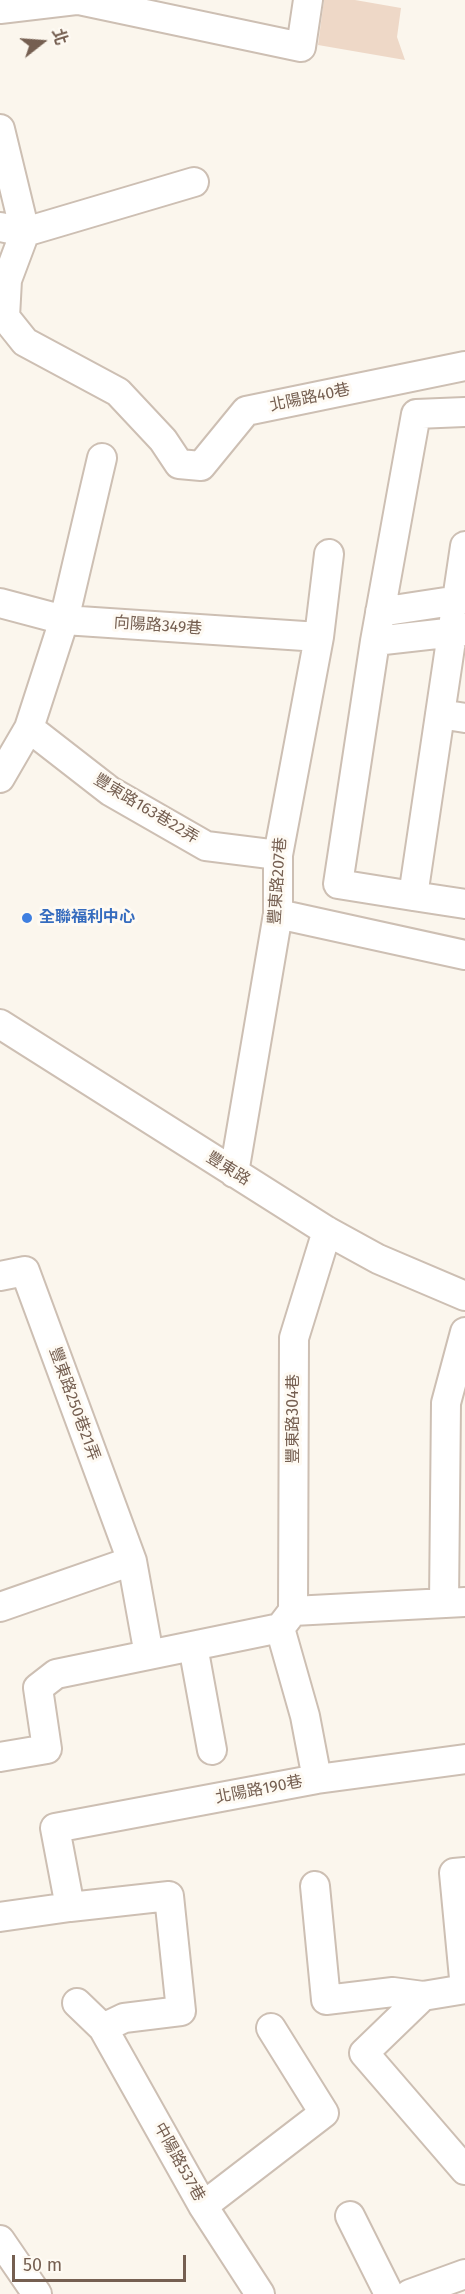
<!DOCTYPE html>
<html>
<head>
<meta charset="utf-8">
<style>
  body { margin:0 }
  #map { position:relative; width:465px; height:2294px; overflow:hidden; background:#fbf6ed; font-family:"Fira Sans","Noto Sans TC",sans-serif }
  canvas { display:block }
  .north { position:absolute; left:12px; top:12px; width:60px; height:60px; -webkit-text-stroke:4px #fefaf3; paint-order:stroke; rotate:73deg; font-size:16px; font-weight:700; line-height:24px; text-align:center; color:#755f51 }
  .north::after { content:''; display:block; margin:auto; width:21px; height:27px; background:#755f51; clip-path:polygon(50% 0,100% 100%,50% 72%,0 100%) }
  .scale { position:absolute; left:12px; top:2255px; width:174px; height:27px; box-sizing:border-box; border:3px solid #755f51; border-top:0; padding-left:8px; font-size:18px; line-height:21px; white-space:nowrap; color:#755f51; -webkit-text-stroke:4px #fefaf3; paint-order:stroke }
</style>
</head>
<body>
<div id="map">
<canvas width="465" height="2294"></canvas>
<div class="north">北</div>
<div class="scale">50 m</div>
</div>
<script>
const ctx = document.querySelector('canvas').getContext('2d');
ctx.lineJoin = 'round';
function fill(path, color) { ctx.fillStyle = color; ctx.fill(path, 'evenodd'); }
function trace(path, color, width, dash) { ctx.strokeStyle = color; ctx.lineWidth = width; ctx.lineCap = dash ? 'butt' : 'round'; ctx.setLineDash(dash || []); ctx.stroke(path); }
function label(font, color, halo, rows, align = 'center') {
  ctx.font = font + ' "Fira Sans","Noto Sans TC",sans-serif'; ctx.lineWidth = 6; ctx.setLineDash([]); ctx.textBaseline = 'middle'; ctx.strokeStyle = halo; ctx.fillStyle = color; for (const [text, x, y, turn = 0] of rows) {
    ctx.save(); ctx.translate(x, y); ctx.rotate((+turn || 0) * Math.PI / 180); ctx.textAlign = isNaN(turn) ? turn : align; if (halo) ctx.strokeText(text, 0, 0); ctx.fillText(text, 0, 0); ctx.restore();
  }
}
fill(new Path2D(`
  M324,0H355L401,8L397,37L405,60L318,45Z`), '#eed8c7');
const minor = new Path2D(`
  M79,0L301,47L308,0
  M0,9L76,0
  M0,129L25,232L7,280L5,317L25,342L118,392L163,440L179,464L201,466L246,411L465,366
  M0,227L25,232L194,182
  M465,412L416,414L375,641L338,884L413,896L465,546
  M0,603L64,620L319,637
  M380,612L465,599
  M375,641L465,631
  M440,714L465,718
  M29,728L110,791L206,846L278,855
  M0,778L29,728L64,620L102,458
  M413,896L465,904
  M278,914L465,955
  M0,1024L327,1231L378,1259L465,1296
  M234,1173L278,914V855L319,637L329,554
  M0,1276L25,1271L132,1561L149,1655
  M444,1603L446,1403L465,1332
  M0,1607L132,1561
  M293,1611L294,1338L327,1231
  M280,1628L305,1716L317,1779
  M193,1646L212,1750
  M0,1757L47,1749L38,1688L56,1674L280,1628L293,1611L465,1602
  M465,1872L454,1873L465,1989
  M315,1886L326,2000L393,1992L423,1996
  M70,1907L55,1828L317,1779L465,1759
  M0,1917L70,1907L169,1896L181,2011L124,2018L103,2028
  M465,1989L423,1996L364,2053L465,2170
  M77,2003L103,2028L203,2206L260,2294
  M203,2206L324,2113L271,2028
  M350,2216L389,2294
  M0,2240L37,2294
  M410,2294L465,2274`);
trace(minor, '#cdbfb3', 32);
trace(minor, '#fff', 28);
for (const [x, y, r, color] of [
  [27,918,6,"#3f7fe0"]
]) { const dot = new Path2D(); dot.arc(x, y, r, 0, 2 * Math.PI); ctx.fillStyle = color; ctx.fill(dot); trace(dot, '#fefaf3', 2); }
label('16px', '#755f51', '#fefaf3', [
  ["北陽路40巷",310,398,-12],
  ["向陽路349巷",158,626,4],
  ["豐東路163巷22弄",146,809,31],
  ["豐東路207巷",278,881,-86],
  ["豐東路",228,1169,32],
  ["豐東路250巷21弄",74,1404,70],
  ["豐東路304巷",294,1419,-90],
  ["北陽路190巷",259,1790,-11],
  ["中陽路537巷",179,2162,61]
]);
label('bold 16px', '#366cbe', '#fefaf3', [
  ["全聯福利中心",39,918]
], 'left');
</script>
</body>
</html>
